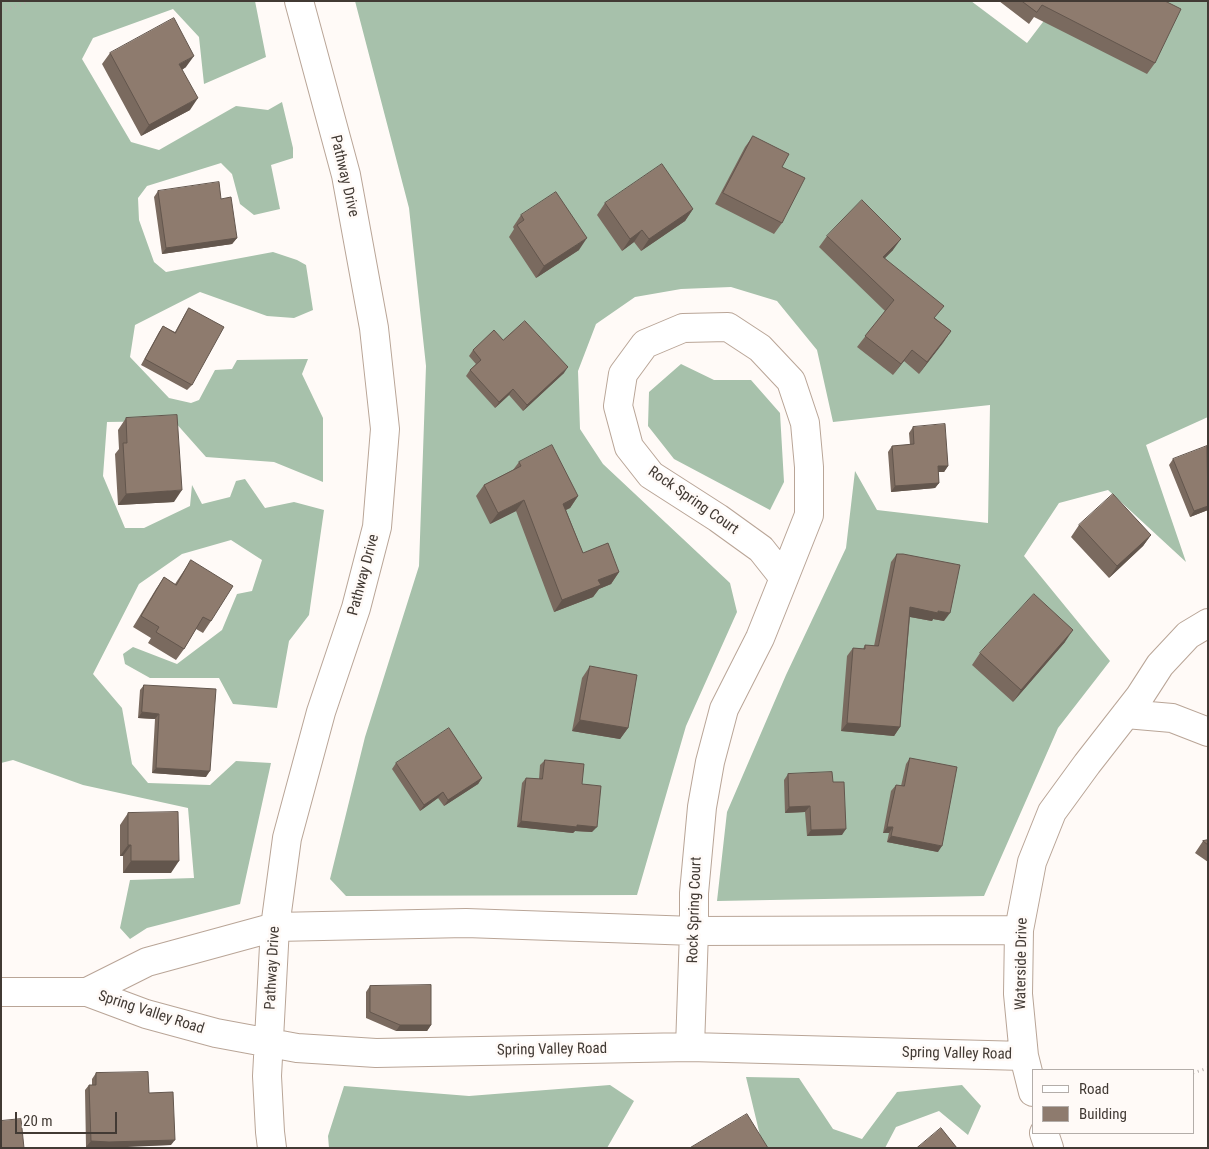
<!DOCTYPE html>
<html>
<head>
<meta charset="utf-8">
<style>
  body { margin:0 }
  #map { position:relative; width:1209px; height:1149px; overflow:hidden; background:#fffaf7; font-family:"Roboto Condensed",sans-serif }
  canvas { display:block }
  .frame { position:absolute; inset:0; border:2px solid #423a34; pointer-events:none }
  .legend { position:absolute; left:1032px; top:1069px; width:162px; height:65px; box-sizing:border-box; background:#fffaf7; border:1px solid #b3ada9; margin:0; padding:6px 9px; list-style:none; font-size:15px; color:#423a34 }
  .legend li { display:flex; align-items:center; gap:10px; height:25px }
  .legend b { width:25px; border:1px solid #b3ada9 }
  .scale { position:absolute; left:15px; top:1112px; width:102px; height:22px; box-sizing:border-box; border:2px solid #423a34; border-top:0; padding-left:6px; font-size:15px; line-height:18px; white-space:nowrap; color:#423a34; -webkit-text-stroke:4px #fffaf7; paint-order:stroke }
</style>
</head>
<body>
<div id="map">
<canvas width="1209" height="1149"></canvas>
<div class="frame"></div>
<ul class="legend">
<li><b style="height:6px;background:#fff"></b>Road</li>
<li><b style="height:14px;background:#8e7b6e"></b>Building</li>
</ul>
<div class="scale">20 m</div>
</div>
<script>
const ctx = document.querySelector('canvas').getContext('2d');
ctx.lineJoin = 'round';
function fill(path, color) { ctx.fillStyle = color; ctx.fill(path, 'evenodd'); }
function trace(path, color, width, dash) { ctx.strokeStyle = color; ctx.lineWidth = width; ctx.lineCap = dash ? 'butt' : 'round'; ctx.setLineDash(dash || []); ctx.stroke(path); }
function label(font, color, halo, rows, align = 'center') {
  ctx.font = font + ' "Roboto Condensed",sans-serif'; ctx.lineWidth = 5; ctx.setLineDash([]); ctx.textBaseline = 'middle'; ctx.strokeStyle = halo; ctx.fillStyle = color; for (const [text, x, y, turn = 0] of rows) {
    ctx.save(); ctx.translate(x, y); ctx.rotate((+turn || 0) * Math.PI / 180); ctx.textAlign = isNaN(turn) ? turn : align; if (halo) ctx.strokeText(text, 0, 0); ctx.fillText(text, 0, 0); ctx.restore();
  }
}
fill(new Path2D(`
  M1,1H255L266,57L204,84L199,37L173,9L93,38L82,59L131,142L159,150L236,106L268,110L282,102L293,148V158L271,165L280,209L254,215L240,204L232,174L221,163L147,186L138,198L139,220L154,262L166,272L273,252L297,260L306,265L313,310L294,318L267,316L200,292L135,325L130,357L169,398L191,403L199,400L215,370L232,369L237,360L308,359L302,374L323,418V482L274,462L206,457L174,421L107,422L103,476L125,528H144L190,506L192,485L202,504L230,497L236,481L245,479L265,508L294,502L324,510L309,615L289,641L277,708L233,704L219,678H150L125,664L123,654L133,647L177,664L222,630L237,594L252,591L262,560L231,540L182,554L139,584L93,674L122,708L132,764L148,783L210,785L236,761L271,763L240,904L147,928L130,939L120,928L130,880L194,878L188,808L83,785L13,760L1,763Z
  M355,1H971L1027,43L1059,1H1208V417L1146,445L1186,562L1108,490L1059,503L1024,556L1110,661L1058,728L984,896L717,901L727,812L786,675L846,548L855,471L877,510L988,523L990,405L833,422L817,350L777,301L731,287L681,289L635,297L596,324L578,371L580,429L603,464L730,583L737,612L686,726L637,895L346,896L330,879L365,737L419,566L426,366L409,208Z
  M681,364L714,380H751L780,413L784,482L770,510L674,459L648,426L649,392Z
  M746,1077L799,1078L833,1129L862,1139L897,1092L962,1085L981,1106L968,1135L939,1111L896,1127L885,1148H763Z
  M610,1085L634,1101L607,1148H329L328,1136L344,1086L469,1096Z`), '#a7c1ab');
const minor = new Path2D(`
  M1126,714L1172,718L1208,732
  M1,992H87L146,1014L216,1033L297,1048L376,1053L690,1047L1024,1056
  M87,992L147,962L275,927L466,923L694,931L1019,930
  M690,1047L694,931V893L702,807L710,762L724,709L760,638L784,578L809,515V467L805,423L791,381L760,348L728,327L683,328L645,344L623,374L618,406L629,447L651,475L718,518L761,549L784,578
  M1033,1092L1024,1056L1018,994L1019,930L1032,862L1052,812L1087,764L1140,696L1160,665L1188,635L1208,623
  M1044,1133L1049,1148
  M272,1148L270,1132L267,1076L275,927L287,838L321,712L356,608L377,527L385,429L374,328L346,175L299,1`);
trace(minor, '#b9a597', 30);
trace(new Path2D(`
  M1,12L29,1
  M1193,1073L1208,1068`), '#b9b3af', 3, [1, 4]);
trace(minor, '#fff', 28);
fill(new Path2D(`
  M999,1H1165L1155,63L1147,74L1034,17L1029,24Z
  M110,53L186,67L182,70L190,110L141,136L102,64Z
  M753,136L782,167V223L774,234L715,204L745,147Z
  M158,191L221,199L237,238L232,244L162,254L154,197Z
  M605,203L693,209L685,221L641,251L634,242L622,251L597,215Z
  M521,215L579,250L536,278L509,237L514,229L513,227Z
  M827,236L893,250L885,258L935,318L951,331L919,374L904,361L893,375L857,347L885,311L819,247Z
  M189,308L192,385L187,390L141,365L159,332L163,326L175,332L185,314Z
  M503,340L564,373L523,411L509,395L495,408L466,376L470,370L476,364L469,356L473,350Z
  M126,418L174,502L118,505L115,454L119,449L118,430Z
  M913,427L948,466L944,472H938L939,483L935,488L891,492L888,452L892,446L910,445L909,433Z
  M1173,459L1208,510L1190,517L1169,465Z
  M519,462L578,496L570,508L566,510L583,553L619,572L611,584L599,589L593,597L554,612L516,511L490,524L476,496L484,485L513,470Z
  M1079,525L1151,535L1143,546L1109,578L1071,537Z
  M897,554L944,621L933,619L932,621L910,617L900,727L894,736L841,731L847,656L853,648L863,649L865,645L874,646L891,562Z
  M191,560L211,621L203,633L196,629L184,649L176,660L148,643L151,638L133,627L156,589L164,577L175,584Z
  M1065,642L1013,702L972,665L980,653Z
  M590,666L628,728L620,739L572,731L582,678Z
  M144,685L206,777L152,773L155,719L138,718L140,690Z
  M910,758L938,852L887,842L889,833H883L891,791L896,785L901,786L906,764Z
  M545,760L582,784L592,832L575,831L573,833L517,827L522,783L526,778L539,779L540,765Z
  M396,763L482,778L478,784L444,806L438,798L420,811L392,769Z
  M788,774L833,782L842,835L807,836L805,812L785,813L784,780Z
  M128,813L171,873H123V856H120V825Z
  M1208,840V862L1195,853L1203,841Z
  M370,986L431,1025L427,1031H396L366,1018V992Z
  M96,1073L149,1093L171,1145L86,1147L85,1090L89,1085H92V1079Z`), '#7a6a5f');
fill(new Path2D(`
  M194,56L186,67L171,76L179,64Z
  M198,98L190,110L141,136L149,125Z
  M693,209L685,221L641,251L649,239Z
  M642,230L634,242L622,251L630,239Z
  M237,238L232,244L162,254L166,248Z
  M587,238L579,250L536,278L544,266Z
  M901,239L893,250L875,268L883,257Z
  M951,331L943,343L919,374L927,362Z
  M912,350L904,361L893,375L901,364Z
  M568,367L564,373L523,411L527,405Z
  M513,389L509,395L495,408L499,402Z
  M938,466H948L944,472H934Z
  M939,483L935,488L891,492L895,486Z
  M182,490L174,502L118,505L126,494Z
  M578,496L570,508L555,515L563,504Z
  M524,500L516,511L490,524L498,513Z
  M1208,506V510L1190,517L1194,511Z
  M1151,535L1143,546L1109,578L1117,566Z
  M619,572L611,584L599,589L593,597L554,612L562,600L598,580Z
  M910,607L938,611L950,613L944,621L933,619L932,621L905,616Z
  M1073,630L1065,642L1013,702L1021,690Z
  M142,712L159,714L155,719L138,718Z
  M580,720L628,728L620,739L572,731Z
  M847,723L900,727L894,736L841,731Z
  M156,768L210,771L206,777L152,773Z
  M482,778L478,784L444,806L448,800Z
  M443,792L438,798L420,811L424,805Z
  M810,806L805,812L785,813L789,807Z
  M521,821L577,825L597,827L592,832L575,831L573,833L517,827Z
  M887,827H893L889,833H883Z
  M846,829L842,835L807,836L811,830Z
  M891,836L942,846L938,852L887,842Z
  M128,845H131L123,856H120Z
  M131,861H179L171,873H123Z
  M400,1025H431L427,1031H396Z
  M175,1140L171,1145L106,1148L86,1147L91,1141Z`), '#63564d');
const building = new Path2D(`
  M1022,1H1165L1181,9L1155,63L1042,5L1037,12Z
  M174,18L194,56L179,64L198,98L149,125L110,53Z
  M753,136L789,154L782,167L805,178L782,223L723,193Z
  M662,164L693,209L649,239L642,230L630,239L605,203Z
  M219,182L221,199L231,197L237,238L166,248L158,191Z
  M556,192L587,238L544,266L517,225L524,220L521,215Z
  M862,200L901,239L883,257L944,306L934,318L951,331L927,362L912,350L901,364L865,336L894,300L827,236Z
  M189,308L224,327L192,385L145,359L163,326L175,333Z
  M525,321L568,367L527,405L513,389L499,402L470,370L481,360L473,350L494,330L503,340Z
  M177,415L182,490L126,494L123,443H127L126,418Z
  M945,424L948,466H938L939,483L895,486L892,446L914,444L913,427Z
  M552,445L578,496L563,504L583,553L608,543L619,572L598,580L601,585L562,600L524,500L498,513L484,485L521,466L519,462Z
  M1207,446L1208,506L1194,511L1173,459Z
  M1113,494L1151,535L1117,566L1079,525Z
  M897,554H903L960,565L950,613L938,611V613L910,607L900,727L847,723L853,648L865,649V645L878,646Z
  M191,560L233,586L211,621L203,617L184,649L156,632L159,627L141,616L164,577L176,585Z
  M1034,594L1073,630L1021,690L980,653Z
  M590,666L637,675L628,728L580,720Z
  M144,685L216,689L210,771L156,768L159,714L142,712Z
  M449,728L482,778L448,800L443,792L424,805L396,763Z
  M910,758L957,767L942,846L891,836L893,827H887L896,785L904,786Z
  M545,760L584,764L582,784L601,786L597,827L577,825V827L521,821L526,778L542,779Z
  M832,772L833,782H844L846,829L811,830L810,806L789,807L788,774Z
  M178,812L179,861H131V845H128V813Z
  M1208,840V845L1203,841Z
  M431,985V1025H400L370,1012V986Z
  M148,1072L149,1093L173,1092L175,1140L109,1142L91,1141L89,1085H96V1073Z
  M747,1114L768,1148H690Z
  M21,1119L24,1148H1V1121Z
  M941,1128L957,1148H917Z`);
fill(building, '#8e7b6e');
trace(building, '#63564d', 1);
label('15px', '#423a34', '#fffaf7', [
  ["Pathway Drive",344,176,77],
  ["Rock Spring Court",693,501,35],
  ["Pathway Drive",364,575,-75],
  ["Rock Spring Court",695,910,-88],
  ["Waterside Drive",1022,964,-89],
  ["Pathway Drive",273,968,-87],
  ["Spring Valley Road",151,1013,18],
  ["Spring Valley Road",552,1050,-1],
  ["Spring Valley Road",957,1054,1]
]);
</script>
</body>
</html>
